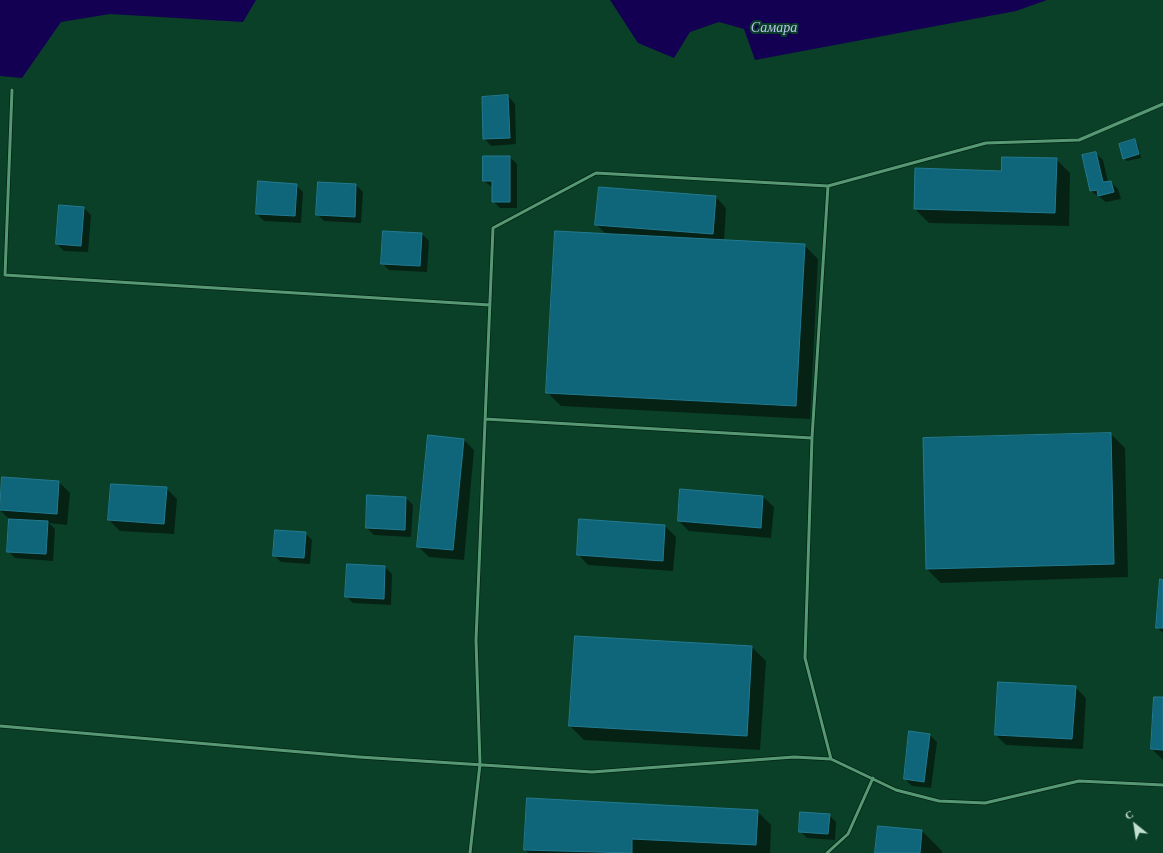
<!DOCTYPE html>
<html>
<head>
<meta charset="utf-8">
<style>
  body { margin:0 }
  #map { position:relative; width:1163px; height:853px; overflow:hidden; background:#0b4028; font-family:"Times New Roman",serif }
  canvas { display:block }
  .north { position:absolute; left:1115px; top:805px; width:40px; height:40px; -webkit-text-stroke:3px #0b4028; paint-order:stroke; rotate:330deg; font-size:11px; font-weight:700; line-height:16px; text-align:center; color:#c1e1ce }
  .north::after { content:''; display:block; margin:auto; width:14px; height:18px; background:#c1e1ce; clip-path:polygon(50% 0,100% 100%,50% 72%,0 100%) }
</style>
</head>
<body>
<div id="map">
<canvas width="1163" height="853"></canvas>
<div class="north">С</div>
</div>
<script>
const ctx = document.querySelector('canvas').getContext('2d');
ctx.lineJoin = 'round';
function fill(path, color) { ctx.fillStyle = color; ctx.fill(path, 'evenodd'); }
function trace(path, color, width, dash) { ctx.strokeStyle = color; ctx.lineWidth = width; ctx.lineCap = dash ? 'butt' : 'round'; ctx.setLineDash(dash || []); ctx.stroke(path); }
function label(font, color, halo, rows, align = 'center') {
  ctx.font = font + ' "Times New Roman",serif'; ctx.lineWidth = 4; ctx.setLineDash([]); ctx.textBaseline = 'middle'; ctx.strokeStyle = halo; ctx.fillStyle = color; for (const [text, x, y, turn = 0] of rows) {
    ctx.save(); ctx.translate(x, y); ctx.rotate((+turn || 0) * Math.PI / 180); ctx.textAlign = isNaN(turn) ? turn : align; if (halo) ctx.strokeText(text, 0, 0); ctx.fillText(text, 0, 0); ctx.restore();
  }
}
fill(new Path2D(`
  M0,0H256L243,22L110,14L61,22L22,78L0,76Z
  M610,0H1047L1016,11L755,60L744,29L719,22L690,32L674,58L638,43Z`), '#140053');
fill(new Path2D(`
  M508,96L515,104L516,144L491,146L484,138Z
  M1134,140L1138,144L1141,158L1127,161L1124,158Z
  M1096,153L1103,160L1108,182H1111L1118,189L1121,199L1106,202L1091,191Z
  M510,157L517,164V208H500L493,201V188L484,181Z
  M1056,159L1070,173L1069,226L929,223L915,209L1002,172Z
  M319,183L356,185L363,192L361,223L324,221L317,214Z
  M296,185L303,192L301,223L264,221L257,214Z
  M716,197L726,208L724,241L804,245L818,259L810,419L561,406L547,392L607,235L596,224Z
  M84,208L91,215L88,252L64,251L57,244Z
  M422,234L429,241L427,272L389,270L382,263Z
  M1111,434L1125,448L1128,577L941,583L927,569Z
  M464,440L474,450L464,560L429,557L418,546Z
  M3,478L59,482L70,493L67,525L49,523L55,529L53,561L15,558L8,551L10,520L0,510Z
  M166,488L177,499L174,534L120,531L109,520Z
  M368,496L406,498L413,505L411,537L374,535L367,528Z
  M763,497L774,507L771,538L689,531L679,521Z
  M580,520L665,526L676,537L673,571L588,565L578,554Z
  M305,533L312,540L310,564L281,562L274,555Z
  M348,565L385,567L392,574L391,605L353,603L346,596Z
  M1163,581V633L1157,627Z
  M752,647L766,661L760,750L584,740L570,726Z
  M1075,687L1086,698L1083,749L1006,745L996,735Z
  M1163,698V760L1152,749Z
  M930,735L937,742L931,788L912,786L905,779Z
  M757,811L771,825L770,853H529L525,850Z
  M829,815L836,822L835,840L807,838L800,831Z
  M878,827L922,831L942,851V853H876Z`), '#0007');
const building = new Path2D(`
  M508,95L510,138L483,139L482,97Z
  M1135,139L1139,154L1123,159L1119,144Z
  M1096,152L1103,182L1111,181L1114,192L1098,196L1097,190L1090,191L1082,155Z
  M483,156H510V202H492V181H483Z
  M1002,157L1057,158L1055,213L914,209L915,168L1001,171Z
  M258,181L297,184L295,216L256,214Z
  M318,182L356,184L355,217L316,215Z
  M599,187L716,196L713,234L595,225Z
  M59,205L84,207L81,246L56,244Z
  M383,231L422,233L420,266L381,264Z
  M555,231L805,244L796,406L546,393Z
  M1111,433L1114,564L926,569L923,438Z
  M428,435L464,439L453,550L417,547Z
  M2,477L59,481L57,514L0,510Z
  M111,484L167,487L164,524L108,520Z
  M680,489L763,496L761,528L678,521Z
  M367,495L406,497L405,530L366,528Z
  M9,519L48,521L46,554L7,552Z
  M579,519L665,525L663,561L577,555Z
  M275,530L306,532L304,558L273,556Z
  M347,564L385,566L384,599L345,597Z
  M1160,579L1163,580V628H1156Z
  M575,636L752,646L747,736L569,726Z
  M998,682L1076,686L1072,739L995,735Z
  M1154,697H1163V750L1151,749Z
  M909,731L930,734L924,782L904,779Z
  M527,798L758,810L756,845L632,839V853L524,850Z
  M800,812L830,814L828,834L799,832Z
  M878,826L922,830L920,853H875Z`);
fill(building, '#0f6579');
trace(building, '#237a91', 1);
const lane = new Path2D(`
  M12,90L5,275L490,305
  M828,186L986,143L1079,140L1163,104
  M485,419L812,438
  M0,726L359,757L592,772L794,757L831,759L896,790L939,801L985,803L1079,781L1163,785
  M470,853L480,764L476,640L493,228L596,173L828,186L812,438L805,658L831,759
  M827,853L848,834L873,778`);
trace(lane, '#012414', 4.5);
trace(lane, '#579874', 3);
label('italic 14px', '#bcc2f1', '#0b4028', [
  ["Самара",774,28]
]);
</script>
</body>
</html>
